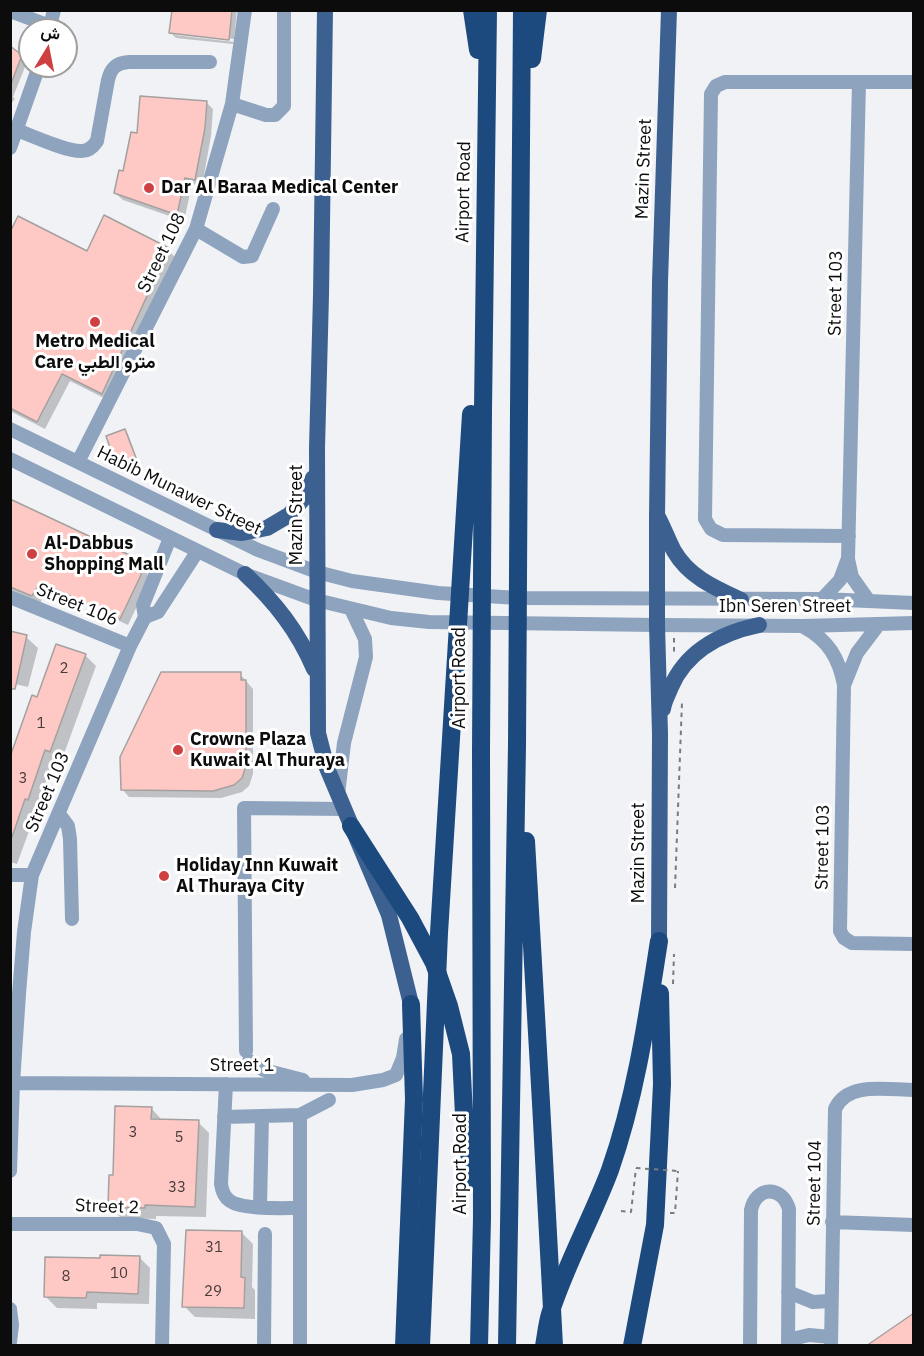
<!DOCTYPE html>
<html>
<head>
<meta charset="utf-8">
<style>
  body { margin:0 }
  #map { position:relative; width:924px; height:1356px; overflow:hidden; background:#f0f2f5; font-family:"IBM Plex Sans",Vazirmatn,sans-serif }
  canvas { display:block }
  .frame { position:absolute; inset:0; border:12px solid #0c0c0d; pointer-events:none }
  .north { position:absolute; left:18px; top:18px; width:60px; height:60px; box-sizing:border-box; background:#fff; border:2px solid #9e9e9e; border-radius:50%; rotate:10deg; font-size:16px; font-weight:700; line-height:24px; text-align:center; color:#0c0c0d }
  .north::after { content:''; display:block; margin:auto; width:21px; height:27px; background:#cf4042; clip-path:polygon(50% 0,100% 100%,50% 72%,0 100%) }
</style>
</head>
<body>
<div id="map">
<canvas width="924" height="1356"></canvas>
<div class="frame"></div>
<div class="north">ش</div>
</div>
<script>
const ctx = document.querySelector('canvas').getContext('2d');
ctx.lineJoin = 'round';
function fill(path, color) { ctx.fillStyle = color; ctx.fill(path, 'evenodd'); }
function trace(path, color, width, dash) { ctx.strokeStyle = color; ctx.lineWidth = width; ctx.lineCap = dash ? 'butt' : 'round'; ctx.setLineDash(dash || []); ctx.stroke(path); }
function label(font, color, halo, rows, align = 'center') {
  ctx.font = font + ' "IBM Plex Sans",Vazirmatn,sans-serif'; ctx.lineWidth = 6; ctx.setLineDash([]); ctx.textBaseline = 'middle'; ctx.strokeStyle = halo; ctx.fillStyle = color; for (const [text, x, y, turn = 0] of rows) {
    ctx.save(); ctx.translate(x, y); ctx.rotate((+turn || 0) * Math.PI / 180); ctx.textAlign = isNaN(turn) ? turn : align; if (halo) ctx.strokeText(text, 0, 0); ctx.fillText(text, 0, 0); ctx.restore();
  }
}
fill(new Path2D(`
  M173,10H237L234,39L175,32V35L234,42L233,44L176,38L171,33Z
  M10,48L27,62L13,97L15,99L10,105Z
  M206,102L213,109L211,136L202,186L192,184L184,221L123,200L115,193L138,135Z
  M10,236L88,253L168,250L176,258L110,401L70,381L45,429L10,411Z
  M125,430L128,434L138,462L121,468L118,465L108,437Z
  M10,500L139,562L147,569L148,583L128,625L48,588L40,603L10,589Z
  M26,637L38,648L28,687L10,683Z
  M85,655L96,666L61,762L57,761L40,810L37,809L17,864L10,862V759L38,699Z
  M240,674L253,689V774L249,786L242,792L221,798L129,797L122,789Z
  M151,1108L162,1120L198,1122L209,1133L206,1217L156,1216V1219L121,1218L110,1207L115,1177Z
  M242,1233L253,1244L252,1287L255,1290V1319L195,1317L184,1306Z
  M139,1257L150,1268L149,1304L97,1303V1309L57,1308L46,1297L101,1260Z`), '#0003');
const building = new Path2D(`
  M172,10H232L229,40L169,33Z
  M10,46L22,55L11,84L10,83Z
  M140,96L207,101L205,128L195,180L185,178L177,215L114,193L119,170L123,171L131,132L137,133Z
  M104,215L169,248L102,394L62,374L37,422L10,408V232L18,216L87,251Z
  M125,429L136,458L116,465L106,436Z
  M10,499L140,560L141,575L120,619L40,582L32,596L10,587Z
  M10,631L27,635L15,689H10Z
  M56,644L86,654L50,752L45,750L28,800L25,799L12,837H10V757L32,695L37,697Z
  M161,672H241V680H246V766L242,778L234,785L213,791L121,790L120,757Z
  M115,1106L152,1107L151,1119L199,1120L195,1207L145,1205V1208L108,1207L109,1175H113Z
  M186,1230L242,1231L241,1277L245,1278L244,1308L182,1307Z
  M100,1255L140,1256L138,1294L87,1292L86,1298L44,1297L45,1257L100,1258Z
  M914,1313V1346H866Z`);
fill(building, '#fec9c4');
trace(building, '#a5a0a0', 1.5);
trace(new Path2D(`
  M674,638V654
  M675,888L682,702
  M673,984L674,954
  M621,1211L631,1212L636,1168
  M670,1213H675L678,1171`), '#7a7b7d', 2, [4.5, 4.5]);
trace(new Path2D(`
  M10,11L50,26
  M49,30L54,10
  M859,82L848,559L852,577L869,601
  M232,104L266,115H275L284,106V10
  M17,130C32,136 68,152 82,151C89,151 93,147 97,141L108,80C111,68 116,63 129,62H210
  M10,148L39,66
  M196,229L243,257L252,256L273,209
  M10,429L258,550L317,572L352,581L438,593L518,598L822,599L914,603
  M10,459L245,574L316,600L391,618L429,622L657,625L803,626L914,623
  M78,462L196,229L232,104L245,10
  M849,536L723,535L711,529L705,519L711,94L716,86L725,82H914
  M10,597L130,646
  M822,599L840,580L847,561
  M145,617L158,612L197,552
  M804,627C828,640 839,658 844,685L840,931L844,938L852,943L914,944
  M845,683L857,653L879,624
  M338,795L344,743L366,657L365,639L351,609
  M59,814L68,826L70,839L72,919
  M10,875H32
  M246,1051L244,808L344,809
  M249,1061L264,1070L303,1080
  M13,1083L352,1085L383,1080L396,1075L403,1058L406,1039
  M226,1084L221,1184C222,1191 224,1197 230,1201C243,1210 282,1208 298,1208
  M300,1115L329,1100
  M224,1117L300,1115V1346
  M10,1171L13,1083L19,994L24,932L32,875L130,646L145,617L143,605L170,538
  M260,1207L262,1116
  M832,1222L914,1225
  M10,1224H137L156,1228L164,1244L162,1346
  M788,1292L813,1302L829,1301L831,1299
  M10,1309L12,1325L10,1342
  M788,1340L809,1335L831,1337
  M264,1346L265,1234
  M750,1346L751,1210C756,1186 782,1185 789,1209L788,1346
  M831,1346L835,1109C847,1081 888,1090 914,1090`), '#8ea3be', 14);
trace(new Path2D(`
  M325,10L321,295L317,448L318,733L327,768L389,915L411,1004
  M658,517C664,528 668,540 674,551C689,577 715,588 741,600
  M217,530L242,533L267,528L289,515L306,496L313,478
  M245,574C275,602 298,631 314,669
  M663,709C664,701 668,695 671,687C687,650 721,633 759,625
  M659,941L660,734L657,625V516L660,282L669,10`), '#3c6190', 16);
trace(new Path2D(`
  M472,10L478,50
  M532,59L538,10
  M483,409L488,10
  M519,409L522,10
  M351,826L410,918L434,963L449,1006L461,1054L465,1136L475,1180
  M526,841L541,1103
  M404,1346L414,1099L411,1004
  M479,1346L482,1218L481,751
  M507,1346L517,745
  M544,1346C546,1335 547,1324 550,1314C566,1264 592,1218 610,1170C636,1096 647,1018 659,941
  M632,1346L655,1225L662,1084L660,993`), '#1c497e', 18);
trace(new Path2D(`
  M636,1168L678,1171`), '#7a7b7d', 2, [4.5, 4.5]);
trace(new Path2D(`
  M517,745L519,409
  M481,751L483,409
  M541,1103L554,1346
  M421,1346L439,933L471,414`), '#1c497e', 18);
for (const [x, y, r, color] of [
  [149,188,6,"#cf4042"],
  [95,322,6,"#cf4042"],
  [32,554,6,"#cf4042"],
  [178,750,6,"#cf4042"],
  [164,876,6,"#cf4042"]
]) { const dot = new Path2D(); dot.arc(x, y, r, 0, 2 * Math.PI); ctx.fillStyle = color; ctx.fill(dot); trace(dot, '#fff', 2); }
label('15px', '#483b3b', null, [
  ["2",64,669],
  ["1",41,724],
  ["3",23,779],
  ["3",133,1133],
  ["5",179,1138],
  ["33",177,1188],
  ["31",214,1248],
  ["10",119,1274],
  ["8",66,1277],
  ["29",213,1292]
]);
label('18px', '#0c0c0d', '#fff', [
  ["Mazin Street",644,169,-88],
  ["Airport Road",464,192,-89],
  ["Street 108",162,253,-64],
  ["Street 103",836,293,-89],
  ["Habib Munawer Street",179,491,26],
  ["Mazin Street",297,515,-90],
  ["Street 106",77,605,22],
  ["Ibn Seren Street",785,607],
  ["Airport Road",460,678,-90],
  ["Street 103",48,792,-67],
  ["Street 103",823,847,-89],
  ["Mazin Street",639,853,-90],
  ["Street 1",242,1066],
  ["Airport Road",461,1164,-90],
  ["Street 104",815,1183,-89],
  ["Street 2",107,1207,2]
]);
label('bold 18px', '#0c0c0d', '#fff', [
  ["Dar Al Baraa Medical Center",161,188],
  ["Metro Medical",95,342,"center"],
  ["Care مترو الطبي",95,363,"center"],
  ["Al-Dabbus",44,544],
  ["Shopping Mall",44,565],
  ["Crowne Plaza",190,740],
  ["Kuwait Al Thuraya",190,761],
  ["Holiday Inn Kuwait",176,866],
  ["Al Thuraya City",176,887]
], 'left');
</script>
</body>
</html>
